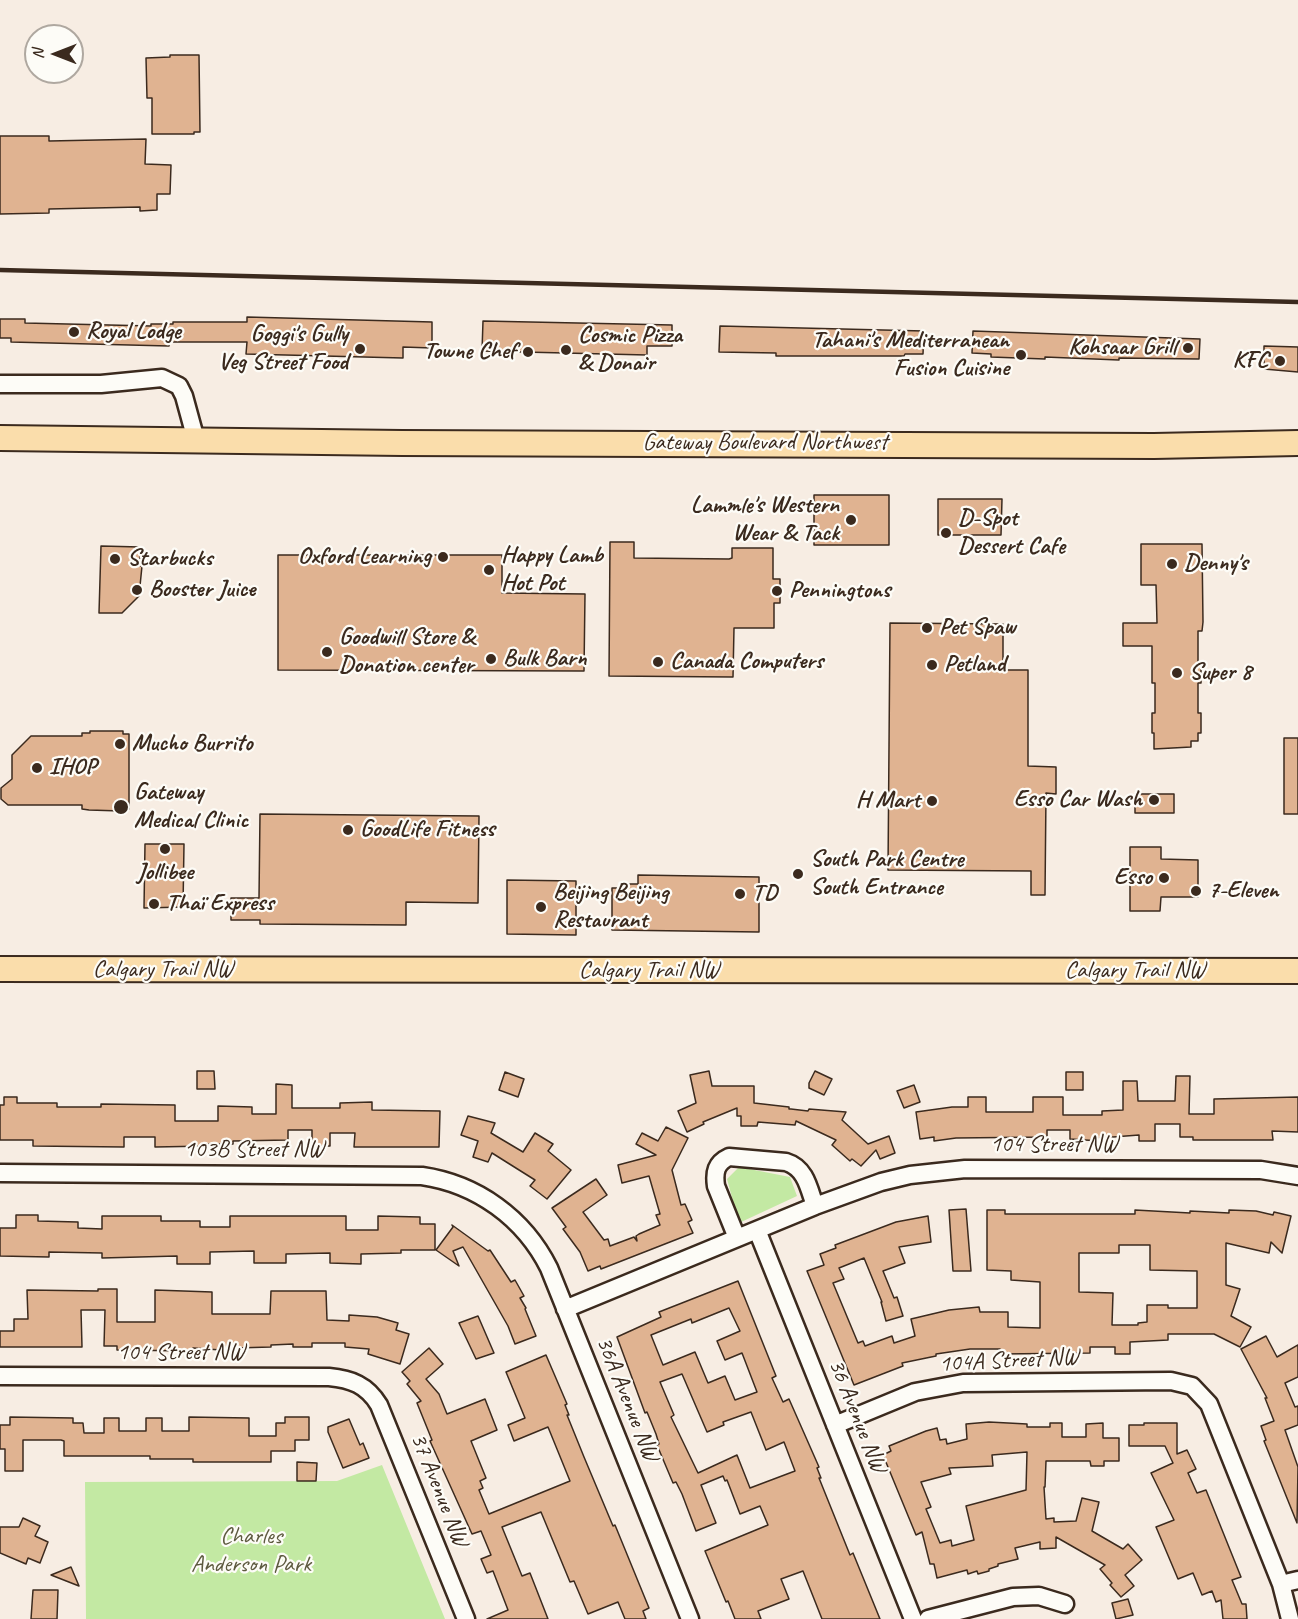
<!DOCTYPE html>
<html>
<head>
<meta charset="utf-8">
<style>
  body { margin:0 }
  #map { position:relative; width:1298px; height:1619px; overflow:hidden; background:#f7ede3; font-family:Caveat,sans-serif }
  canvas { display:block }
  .north { position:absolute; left:24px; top:24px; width:60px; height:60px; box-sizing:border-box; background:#fdfcf7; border:2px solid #afa8a0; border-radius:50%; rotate:270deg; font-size:16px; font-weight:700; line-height:24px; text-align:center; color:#3b2a1e }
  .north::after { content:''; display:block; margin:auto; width:21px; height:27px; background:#3b2a1e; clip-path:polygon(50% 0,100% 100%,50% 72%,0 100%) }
</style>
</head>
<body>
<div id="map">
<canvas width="1298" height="1619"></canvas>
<div class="north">N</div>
</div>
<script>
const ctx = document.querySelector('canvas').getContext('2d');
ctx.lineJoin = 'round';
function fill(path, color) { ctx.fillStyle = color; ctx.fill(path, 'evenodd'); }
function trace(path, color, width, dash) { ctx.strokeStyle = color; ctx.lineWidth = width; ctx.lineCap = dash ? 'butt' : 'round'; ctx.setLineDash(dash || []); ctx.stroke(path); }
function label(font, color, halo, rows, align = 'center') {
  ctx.font = font + ' Caveat,sans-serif'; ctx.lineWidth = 4.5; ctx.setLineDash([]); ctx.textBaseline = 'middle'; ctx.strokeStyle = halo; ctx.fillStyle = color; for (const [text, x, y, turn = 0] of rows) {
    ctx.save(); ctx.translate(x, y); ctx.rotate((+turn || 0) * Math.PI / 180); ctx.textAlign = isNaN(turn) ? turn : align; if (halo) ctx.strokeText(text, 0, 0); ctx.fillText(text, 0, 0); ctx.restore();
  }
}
fill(new Path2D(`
  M739,1167L790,1177L797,1196L739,1223L727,1179Z
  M382,1465L445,1619H86L85,1482L337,1481Z`), '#c3e9a3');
const building = new Path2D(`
  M170,55H199L200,132H194V134H152V98H147L146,58L170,57Z
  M0,136H49V141L146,139L145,164L171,165L170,194H157V210L140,211V207L49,209V213L0,214Z
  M247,317L432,322V348L403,347V358L246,354L247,342H169V346L11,342V338H0V319H25V323L151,326V324H173V322H247Z
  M483,321L672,325V346H647V355L482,351Z
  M720,326L924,331L923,354H905L904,356H776V353L719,352Z
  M973,331L1200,339L1199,359L1119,358V360L1045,357V359L991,357V354L972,353Z
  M1264,346L1298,347V372L1264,369Z
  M814,495H889V545H814Z
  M938,499H1002L1001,535H938Z
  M610,542H634V558L729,559L732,558V548H773V579H780V603H774V628H734L733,677L609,676Z
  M1141,544H1202L1203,622L1202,631H1198V664H1201V683H1198V713H1201V733H1198V741H1191V747L1154,749V733H1152V713H1155V683H1152V646H1123V623H1157L1156,585H1141Z
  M101,546L140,547V566H142L139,596L122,613H99Z
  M278,555H502V593L585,594L584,671L278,670Z
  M890,623L1003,624V670H1028V766L1056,767V794L1046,793L1045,895H1031V871L888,870Z
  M90,731H123V734H129V809H121V811L89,810L82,809V805H8L1,799V788L12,779V755L31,736H82V733H90Z
  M1284,738H1298V814H1284Z
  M1135,794H1174V813H1135Z
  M260,814L479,816L478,903L406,902V925L260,924V920H231V898H259Z
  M145,844H184L183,907L144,908Z
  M1130,847H1161V859L1198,860V897H1161L1160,911H1130Z
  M638,875L759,877V932L612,930V888H623V884H638Z
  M507,880L576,881V935L507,934Z
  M197,1071H214L215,1089H197Z
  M709,1071L712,1086H754V1103L789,1107V1109H791L808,1111L809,1109L846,1112L842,1120L868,1144L889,1136L895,1153L880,1159L876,1150L861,1166L852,1159L850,1161L832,1145L836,1140L796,1121L795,1125L758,1122L757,1126H741V1116H737V1108L703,1122L704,1124L687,1132L678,1111L696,1103L690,1075Z
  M815,1071L832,1079L824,1095L809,1088V1083Z
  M505,1072L524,1079L518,1097L499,1090Z
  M1066,1072H1083V1090H1066Z
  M1176,1076H1190L1189,1114H1214V1099L1298,1097V1132L1272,1131L1273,1140H1193V1137H1180V1124H1155V1141H1139V1135L1100,1138V1141L1070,1139V1130H1047V1137L956,1138L934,1141V1137L920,1139L916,1112L952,1107H968V1097H986V1112H1033V1097H1063V1115H1102V1111L1123,1110V1081H1137L1138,1101H1175Z
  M276,1084L292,1085V1108H340V1103L372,1102V1110L440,1111L439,1147H354L355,1133H330V1146H312V1130H288V1140L233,1141V1144H208V1146L155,1147V1137H124V1147L33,1146V1140H0V1105H4V1097H17V1103H57V1107H101V1104L175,1105V1121H218V1106L252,1107V1114H276Z
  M914,1085L920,1102L904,1108L897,1091Z
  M468,1116L495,1123L491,1133L523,1152L535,1133L553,1144L548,1151L571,1170L547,1199L530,1186L535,1180L492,1153L488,1162L473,1157L478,1141L461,1135Z
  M666,1127L688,1138L672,1170L681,1205L685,1204L692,1220L688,1222L693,1233L601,1269L600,1266L588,1271L580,1252L563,1229L566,1227L552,1208L596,1179L607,1195L583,1212L604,1240L608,1239L610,1246L634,1237L637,1241L636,1236L639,1234L660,1225L656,1215L660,1214L649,1176L622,1183L618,1165L656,1155L636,1144L642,1133L658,1141Z
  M966,1209L971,1271H953L949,1210Z
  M987,1210H1005V1214H1135V1210L1190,1213V1211L1229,1213V1210L1256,1211L1273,1215L1274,1212L1291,1216L1282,1253L1271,1242L1269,1253L1226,1243V1285L1240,1289L1231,1316L1251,1327L1240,1347L1214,1334H1168V1340L1130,1342V1354H1115V1347H1090V1353L1000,1354V1349H970L936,1354V1356L902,1363L903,1366L854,1385L807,1271L824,1265L820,1254L836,1248L835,1245L896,1222L928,1216L931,1242L899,1247L905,1263L883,1271L894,1298L897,1297L903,1316L886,1321L881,1302H882L864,1258L839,1268L844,1279L833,1283L858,1343L863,1341L865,1346L892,1336L894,1343L915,1336L911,1319L949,1310L979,1307L980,1312H1008V1327L1040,1328V1282L1011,1280V1271L987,1270ZM1119,1245H1150V1270L1197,1271V1308H1168V1305H1147V1322L1138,1323V1325H1112L1113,1293L1079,1292V1253H1119Z
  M16,1215H38V1221L78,1222V1228L102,1229V1216H161V1221H200V1227H230V1216H346V1230H378V1216L420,1217V1224H435V1250H401V1253L361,1254V1264L330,1263V1253L286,1254V1263H254V1251L210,1252V1264H177V1256L102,1258V1253L49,1252V1257L0,1256V1228H16Z
  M452,1225L488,1251L490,1250L511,1282L515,1280L524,1296L520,1298L526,1308L525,1309L536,1336L515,1344L508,1326L463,1247L453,1251L459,1266L436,1250L453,1227Z
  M738,1281L776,1376L772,1378L783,1402L789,1399L819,1467L817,1468L821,1478H819L850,1555L853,1553L880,1619H822L803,1571L781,1579L789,1599L758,1611L761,1619H735L728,1601L726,1602L705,1551L768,1525L760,1506L740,1514L727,1480L725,1481L723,1476L701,1485L716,1523L696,1531L682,1494L676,1482L673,1483L657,1445L659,1444L656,1434L647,1412L645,1413L617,1337L661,1317L659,1312ZM729,1308L740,1331L717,1341L725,1360L742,1353L757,1392L735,1400L725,1376L708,1383L695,1352L663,1365L651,1335L691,1319L692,1323ZM682,1374L707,1432L724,1425L723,1422L751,1412L766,1450L784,1442L795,1471L750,1488L737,1455L698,1473L671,1417L674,1415L660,1382Z
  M98,1289H117V1322H155V1290L212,1292V1314H270L271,1291H326L327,1320L349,1321V1315L377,1317L398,1323L396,1330L409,1334L400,1364L368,1354L369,1349L345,1347V1343H312V1347H293V1344L271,1345V1347L235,1348V1351L193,1348V1351L117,1350V1346H104L105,1310H81L82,1347H0V1331H14V1319H28L27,1290L98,1291Z
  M478,1316L494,1353L476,1359L459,1323Z
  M1266,1336L1277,1357L1298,1345V1377L1285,1383L1295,1407L1298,1406V1425L1285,1430L1298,1467L1297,1523L1264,1441L1266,1440L1261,1426L1274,1421L1265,1398H1267L1241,1349Z
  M429,1348L443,1364L426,1379L439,1394L447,1414L485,1399L497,1430L471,1441L486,1478L480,1481L483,1488L479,1490L489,1514L570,1481L548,1427L514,1441L508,1425L525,1418L506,1372L546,1355L567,1404L565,1405L569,1415H567L584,1457L613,1526L615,1525L649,1608L643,1611L646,1619H625L618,1602L588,1614L574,1581L570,1582L541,1512L502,1527L522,1576L530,1573L548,1619H487L508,1610L493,1571L487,1573L481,1559L491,1555L481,1531L472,1534L430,1441L432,1440L417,1403L421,1401L407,1384L410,1381L402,1372Z
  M10,1417L73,1418V1423H83L84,1433H104V1418H119V1431H146V1418H162V1431H189V1417L249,1418V1436H276V1423H285V1417H309V1440H295V1451H271V1462H193V1459H150V1456H64V1441L61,1440H23V1471H5V1449H0V1425H10Z
  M349,1419L360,1445L363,1443L369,1458L343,1468L328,1432V1427Z
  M989,1422L1027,1424V1427H1050V1423H1062V1437H1086V1424L1103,1423V1438H1119V1461H1104V1466H1091L1090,1461H1046L1045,1487H1044L1046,1519L1054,1518V1522L1076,1521L1082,1498L1099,1502L1092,1531L1123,1549L1128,1544L1142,1560L1125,1575L1134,1586L1121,1597L1110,1585L1112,1583L1100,1569L1105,1565L1056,1537V1548L1040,1549V1542L1015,1548L1018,1559L998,1564V1566L989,1569V1571L978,1574L977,1571L968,1574L967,1570L937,1578L934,1564H930L922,1532L916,1535L883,1455L891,1451L889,1446L926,1431L937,1428L940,1440L946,1439L947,1444L967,1439L966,1424ZM1027,1452L1026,1490L966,1506L974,1540L952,1546L951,1540L940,1543L926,1509L931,1507L921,1482L951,1474L949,1468L993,1466L992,1455Z
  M1144,1423H1177V1454L1187,1450L1196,1469L1188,1473L1197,1493L1206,1490L1241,1577L1232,1580L1242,1604H1246L1247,1619H1223L1221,1600L1216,1602L1212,1591L1202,1595L1193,1573L1178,1579L1156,1527L1174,1520L1151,1473L1173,1463L1165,1446H1129V1425H1144Z
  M297,1462L317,1463L316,1481H297Z
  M23,1518L40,1526L35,1536L48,1542L40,1563L28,1558L26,1564L0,1553V1527H19Z
  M71,1567L79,1586L51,1575Z
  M33,1590H58L57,1619H31Z
  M1128,1599L1133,1615L1116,1619L1112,1603Z`);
fill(building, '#e0b391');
trace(building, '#3b2a1e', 1.5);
const minor = new Path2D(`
  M0,384H101L162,378L179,386L184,396L196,440
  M0,1173L422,1176C477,1184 524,1218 549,1268L690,1619
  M757,1230L913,1619
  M737,1238L716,1186C714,1172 716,1163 729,1157L786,1162C806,1168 809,1189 815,1206
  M565,1309L815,1206L881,1182L910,1175L965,1169L1261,1170L1298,1176
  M0,1376L329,1377C351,1379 367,1385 379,1405L466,1619
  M835,1425L915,1392L963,1383L1171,1381L1192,1386L1209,1404L1281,1584L1290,1619
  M1281,1584L1298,1580
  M928,1619L1013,1597L1039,1596L1065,1604`);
const highway = new Path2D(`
  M0,438L402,443L1154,446L1298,443
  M0,969L1298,971`);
trace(minor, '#3b2a1e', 21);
trace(highway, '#3b2a1e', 28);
trace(minor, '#fdfcf7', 16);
trace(highway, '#faddab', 24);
trace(new Path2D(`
  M0,270L1298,302`), '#3b2a1e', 4.5);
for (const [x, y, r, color] of [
  [74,332,6,"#3b2a1e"],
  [1188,348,6,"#3b2a1e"],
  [360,349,6,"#3b2a1e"],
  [566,350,6,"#3b2a1e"],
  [528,352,6,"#3b2a1e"],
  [1021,355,6,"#3b2a1e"],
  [1280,361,6,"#3b2a1e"],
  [851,520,6,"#3b2a1e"],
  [946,533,6,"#3b2a1e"],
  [443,557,6,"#3b2a1e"],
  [115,559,6,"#3b2a1e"],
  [1172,564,6,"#3b2a1e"],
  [489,570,6,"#3b2a1e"],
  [137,590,6,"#3b2a1e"],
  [777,591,6,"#3b2a1e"],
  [927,628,6,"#3b2a1e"],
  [327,652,6,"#3b2a1e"],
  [491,659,6,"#3b2a1e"],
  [658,662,6,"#3b2a1e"],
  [932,665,6,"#3b2a1e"],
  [1177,673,6,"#3b2a1e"],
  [120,744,6,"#3b2a1e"],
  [37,768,6,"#3b2a1e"],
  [1154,800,6,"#3b2a1e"],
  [932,801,6,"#3b2a1e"],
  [121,807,8,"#3b2a1e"],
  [348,830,6,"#3b2a1e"],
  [165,849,6,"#3b2a1e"],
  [798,874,6,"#3b2a1e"],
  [1164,878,6,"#3b2a1e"],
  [1196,891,6,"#3b2a1e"],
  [740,894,6,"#3b2a1e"],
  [154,904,6,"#3b2a1e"],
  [541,907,6,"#3b2a1e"]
]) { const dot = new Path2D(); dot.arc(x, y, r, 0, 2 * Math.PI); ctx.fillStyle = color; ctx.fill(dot); trace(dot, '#fdfcf7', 2); }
label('bold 24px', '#3b2a1e', '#fdfcf7', [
  ["Royal Lodge",86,332],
  ["Goggi's Gully",348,335,"right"],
  ["Veg Street Food",348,363,"right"],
  ["Cosmic Pizza",578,336],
  ["& Donair",578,364],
  ["Tahani's Mediterranean",1009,341,"right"],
  ["Fusion Cuisine",1009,369,"right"],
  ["Kohsaar Grill",1176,348,"right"],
  ["Towne Chef",516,352,"right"],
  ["KFC",1268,361,"right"],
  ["Lammle's Western",839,506,"right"],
  ["Wear & Tack",839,534,"right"],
  ["D-Spot",958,519],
  ["Dessert Cafe",958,547],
  ["Happy Lamb",501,556],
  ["Hot Pot",501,584],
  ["Oxford Learning",431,557,"right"],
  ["Starbucks",127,559],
  ["Denny's",1184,564],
  ["Booster Juice",149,590],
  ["Penningtons",789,591],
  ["Pet Spaw",939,628],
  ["Goodwill Store &",339,638],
  ["Donation center",339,666],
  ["Bulk Barn",503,659],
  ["Canada Computers",670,662],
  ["Petland",944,665],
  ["Super 8",1189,673],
  ["Mucho Burrito",132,744],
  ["IHOP",49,768],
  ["Gateway",134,793],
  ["Medical Clinic",134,821],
  ["Esso Car Wash",1142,800,"right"],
  ["H Mart",920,801,"right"],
  ["GoodLife Fitness",360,830],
  ["South Park Centre",810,860],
  ["South Entrance",810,888],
  ["Jollibee",165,873,"center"],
  ["Esso",1152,878,"right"],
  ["7-Eleven",1208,891],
  ["Beijing Beijing",553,893],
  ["Restaurant",553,921],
  ["TD",752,894],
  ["Thaï Express",166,904]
], 'left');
label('24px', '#3b2a1e', '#fdfcf7', [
  ["Gateway Boulevard Northwest",765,443],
  ["Calgary Trail NW",163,970],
  ["Calgary Trail NW",649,971],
  ["Calgary Trail NW",1135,971],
  ["104 Street NW",1054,1145],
  ["103B Street NW",254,1150],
  ["104 Street NW",181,1353],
  ["104A Street NW",1009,1361,-3],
  ["36A Avenue NW",627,1399,68],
  ["36 Avenue NW",857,1416,68],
  ["37 Avenue NW",439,1490,68]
]);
label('24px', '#5d5a3f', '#fdfcf7', [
  ["Charles",251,1537],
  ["Anderson Park",251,1565]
]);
</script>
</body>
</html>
